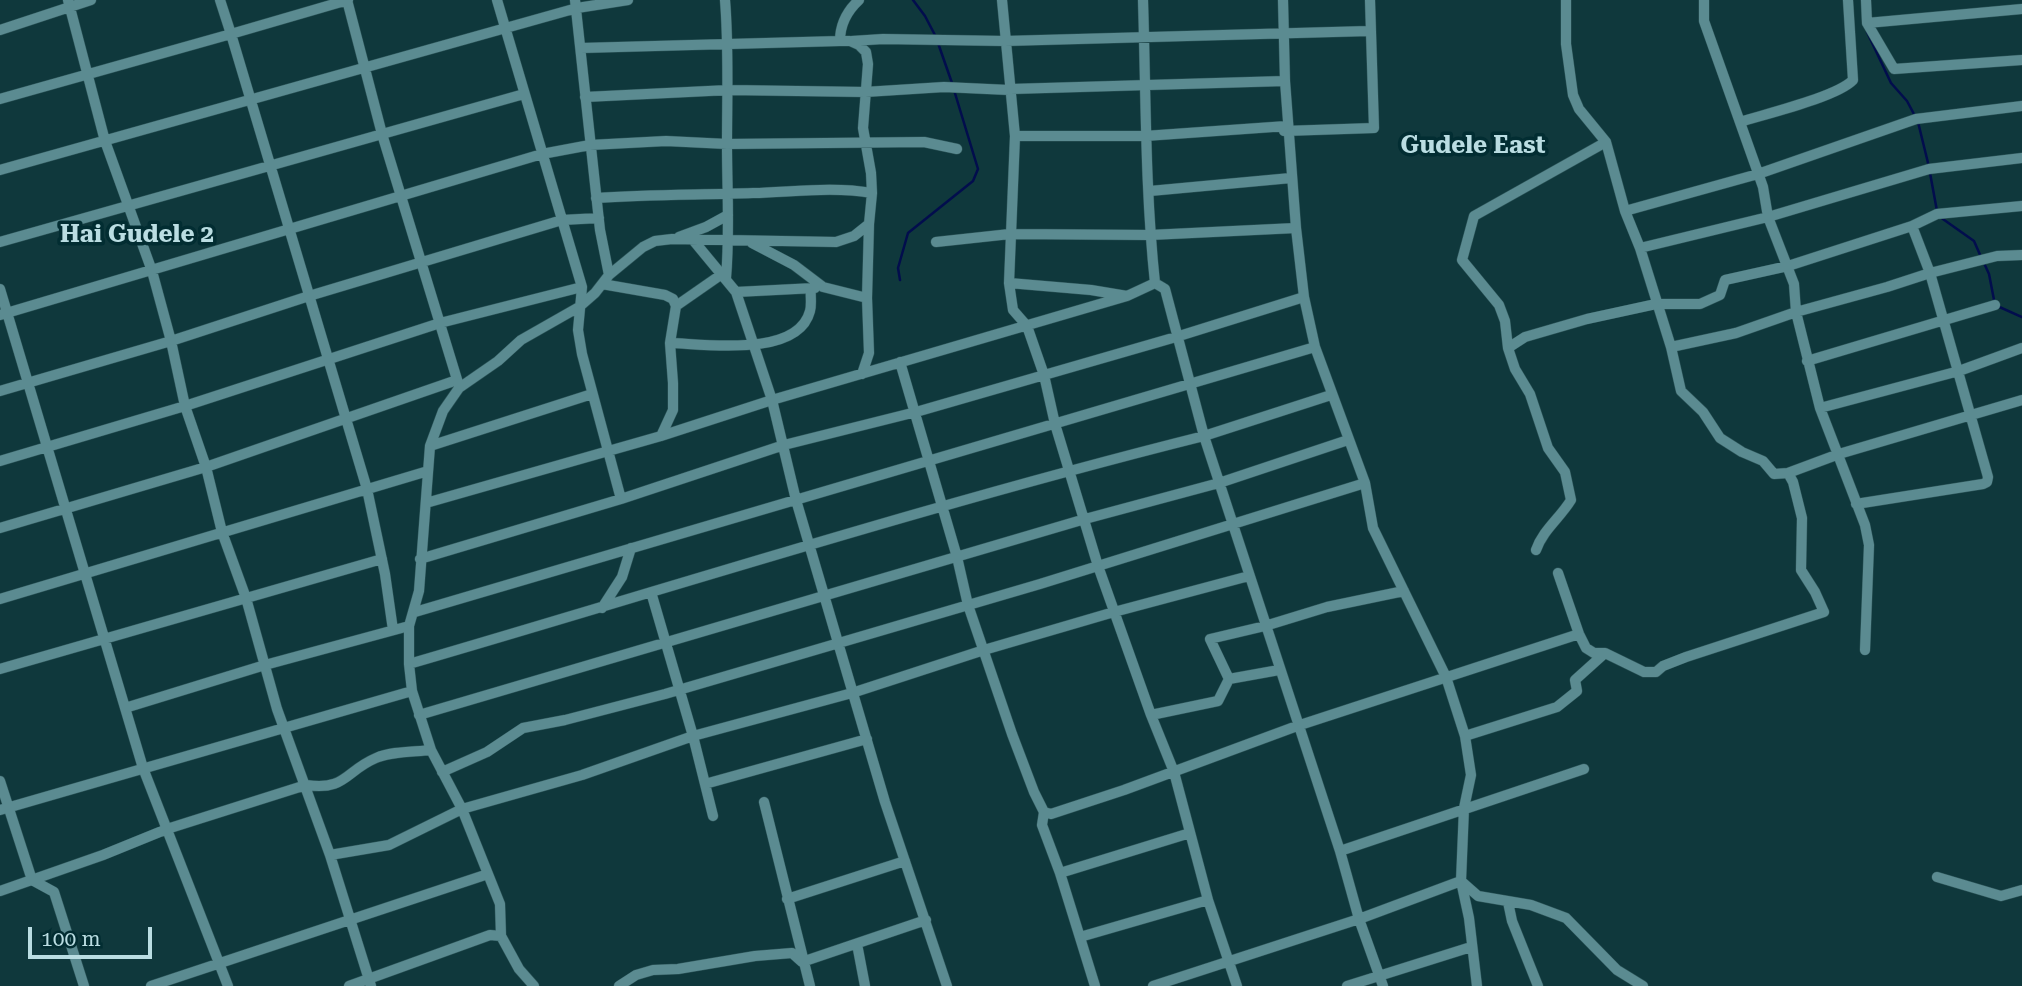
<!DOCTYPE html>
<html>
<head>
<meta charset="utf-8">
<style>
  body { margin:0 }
  #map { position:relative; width:2022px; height:986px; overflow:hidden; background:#0f383c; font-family:"Roboto Serif",serif }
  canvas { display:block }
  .scale { position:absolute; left:28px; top:927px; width:124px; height:32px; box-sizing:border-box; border:4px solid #badde2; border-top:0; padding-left:9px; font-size:21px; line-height:24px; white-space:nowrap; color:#badde2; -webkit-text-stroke:5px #022d32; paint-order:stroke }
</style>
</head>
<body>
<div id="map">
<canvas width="2022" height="986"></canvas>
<div class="scale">100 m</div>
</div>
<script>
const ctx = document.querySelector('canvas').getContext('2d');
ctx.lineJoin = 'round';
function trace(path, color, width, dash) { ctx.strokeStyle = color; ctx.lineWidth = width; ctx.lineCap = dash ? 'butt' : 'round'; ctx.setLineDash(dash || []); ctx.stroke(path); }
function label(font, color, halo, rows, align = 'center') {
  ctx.font = font + ' "Roboto Serif",serif'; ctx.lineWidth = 7; ctx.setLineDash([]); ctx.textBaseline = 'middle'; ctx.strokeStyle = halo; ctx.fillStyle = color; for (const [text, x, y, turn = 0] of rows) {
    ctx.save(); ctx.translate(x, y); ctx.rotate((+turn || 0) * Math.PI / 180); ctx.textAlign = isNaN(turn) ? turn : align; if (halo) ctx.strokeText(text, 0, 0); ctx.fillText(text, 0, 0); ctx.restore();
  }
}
trace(new Path2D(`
  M913,0L925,16L936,37
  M1867,32L1891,83L1907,101L1915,116
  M938,43L952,83
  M1918,122L1929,167
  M1930,173L1937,211
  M1940,217L1974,241L1981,257
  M1984,263L1989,274L1995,305L2022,317
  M900,280L898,268L908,233L973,181L978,169L954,90`), '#020d4d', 2.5);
const minor = new Path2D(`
  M68,0L105,141L152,271L171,341L185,406L206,467L222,532L246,598L277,709L330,855L371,986
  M347,0L382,134L459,386
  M348,0L231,34L367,489L385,574L393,630
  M497,0L582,287L578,330L582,354L621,499
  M575,0L600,230L609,275
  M725,0C729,48 727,96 727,145C727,190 730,233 726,278
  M1002,0L1015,136L1009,283L1013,310L1027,326L1044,375L1055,424L1098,566L1151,715L1174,772L1208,900L1237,986
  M1143,0C1146,95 1145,189 1155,283L1165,289L1204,436L1331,395
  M1283,0L1285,81
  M1566,0V44L1573,95L1579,109L1606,142L1625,211L1640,248L1671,347L1681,391L1703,412L1720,438L1742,452L1763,461L1774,474L1788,473
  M1704,0V21L1763,187L1768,217L1794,284L1796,312L1820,408L1865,525L1869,545L1865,650
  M1866,0L1867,23L1894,69L2022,60
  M1867,23L2022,9
  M0,30L91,0
  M840,41C840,24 847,11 859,0
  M852,41L883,39L1005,41L1369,31
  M581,48L840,41H850L859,45L866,52L868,64L863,128L871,173L872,193L869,224L867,298L869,353L862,374
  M1011,89L1285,81L1296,228L1304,297L1315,347L1365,483L1373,528L1446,677L1465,736L1471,775L1464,808L1461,881L1469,918L1477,986
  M585,97L729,90L865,92L944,87L1009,90
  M0,99L231,34L220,0
  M1740,122C1765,114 1837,97 1853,80L1848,0
  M1284,131L1374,128L1370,0
  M1015,136H1145L1287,126
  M0,170L577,8L628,0
  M1150,191L1291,178
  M596,198C649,194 701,195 753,193C793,192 833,186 872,193
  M1625,211L1758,174L1916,119L2022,106
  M679,237L706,227L728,215
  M693,240L736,292L772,400L796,500L885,802L947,986
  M0,242L524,94
  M936,242L1010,234L1150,235L1296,228
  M752,243L794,265L823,287L867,298
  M1640,248L1768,217L1929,169L2022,158
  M1009,283L1091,290L1127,296L1155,283
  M602,284L665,295L673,299L676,306L670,343L673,383V410L661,436
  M0,289L143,768L228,986
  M736,292L815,288
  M676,306L722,274
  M0,315L542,154L590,145L666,141L727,144L924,142L957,149
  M670,343C705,344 798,358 810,311C812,304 810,295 811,289
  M1671,347L1736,333L1796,312L1887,287L1930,273L1997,256L2022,255
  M1508,348L1525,337L1587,319L1656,304H1700L1720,295L1725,280L1788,266L1912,226L1937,214L2022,206
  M1807,361L1995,305
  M900,362L957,557L968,605L1012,734L1034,792L1044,812L1051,814L1124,790L1297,726L1579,634
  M0,391L171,341L309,296L562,220L599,218
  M1820,408L1959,371L2022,348
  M430,446L592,394
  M0,461L185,406L440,323L582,287
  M426,503L661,436L772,400L1127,296
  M1856,504L1983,484L1987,482L1988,477L1930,273L1912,226
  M0,528L206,467L457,380
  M1536,550C1543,530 1560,518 1571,500L1565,472L1548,448L1530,394L1515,369L1508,348L1505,321L1499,305L1462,260L1474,216L1606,142
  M420,559L621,499L784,445L916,412L1176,337L1304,297
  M1558,573L1579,634L1586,648L1594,653H1605L1644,672H1656L1663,666L1686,657L1824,612L1815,592L1801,570L1802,518L1793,482L1788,473L1839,454L2022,400
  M651,592L693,736L713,816
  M0,599L428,471
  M602,608L622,577L631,548
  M415,612L1315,347
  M409,664C673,587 936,503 1204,436L1340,851L1359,919L1383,986
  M0,669L382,559
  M1229,679L1210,639L1265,626L1327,607L1404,591
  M125,708L265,665L409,626
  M419,715L1085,519L1219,483L1348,440
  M1151,715L1218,701L1229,679L1279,670
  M1465,736L1557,707L1577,691L1575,680L1605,653
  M442,772L487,752L523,728L565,720L665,694L1040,584L1365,483
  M0,781L32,880L54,892L84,986
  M705,784L867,739
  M764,802L810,986
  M0,810L412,691
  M1044,812L1042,825L1060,873L1095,986
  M1340,851L1584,769
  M330,855L389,845L462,809L582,775L693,736L852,693L984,650L1114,612L1249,576
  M1060,873L1190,833
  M1937,877L2001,896L2022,890
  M0,891L103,855L167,829L306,785C346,791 345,771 376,758C392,751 414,752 431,750
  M787,899L905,861
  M1508,902L1512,921L1538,986
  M1080,937L1208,900
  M857,944L865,986
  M151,986L488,874
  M349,986L490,935L501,936
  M534,986L519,969L501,936L500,904L462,809L431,750L412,691L409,664V626L419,591L430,446L443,411L459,388L498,361L521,340L579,307L595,293L609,275L643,247L655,241L672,239L836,242L854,236L869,224
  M619,986L636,975L653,970L678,969L755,956L792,953L802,962L926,920
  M1153,986L1359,919L1461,881L1478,896L1531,905L1566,918L1617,970L1643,986
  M1347,986L1471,947`);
trace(minor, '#2e565a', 11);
trace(minor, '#5b8b91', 10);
label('bold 24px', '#badde2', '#022d32', [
  ["Gudele East",1473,146],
  ["Hai Gudele 2",137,235]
]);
</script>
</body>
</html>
